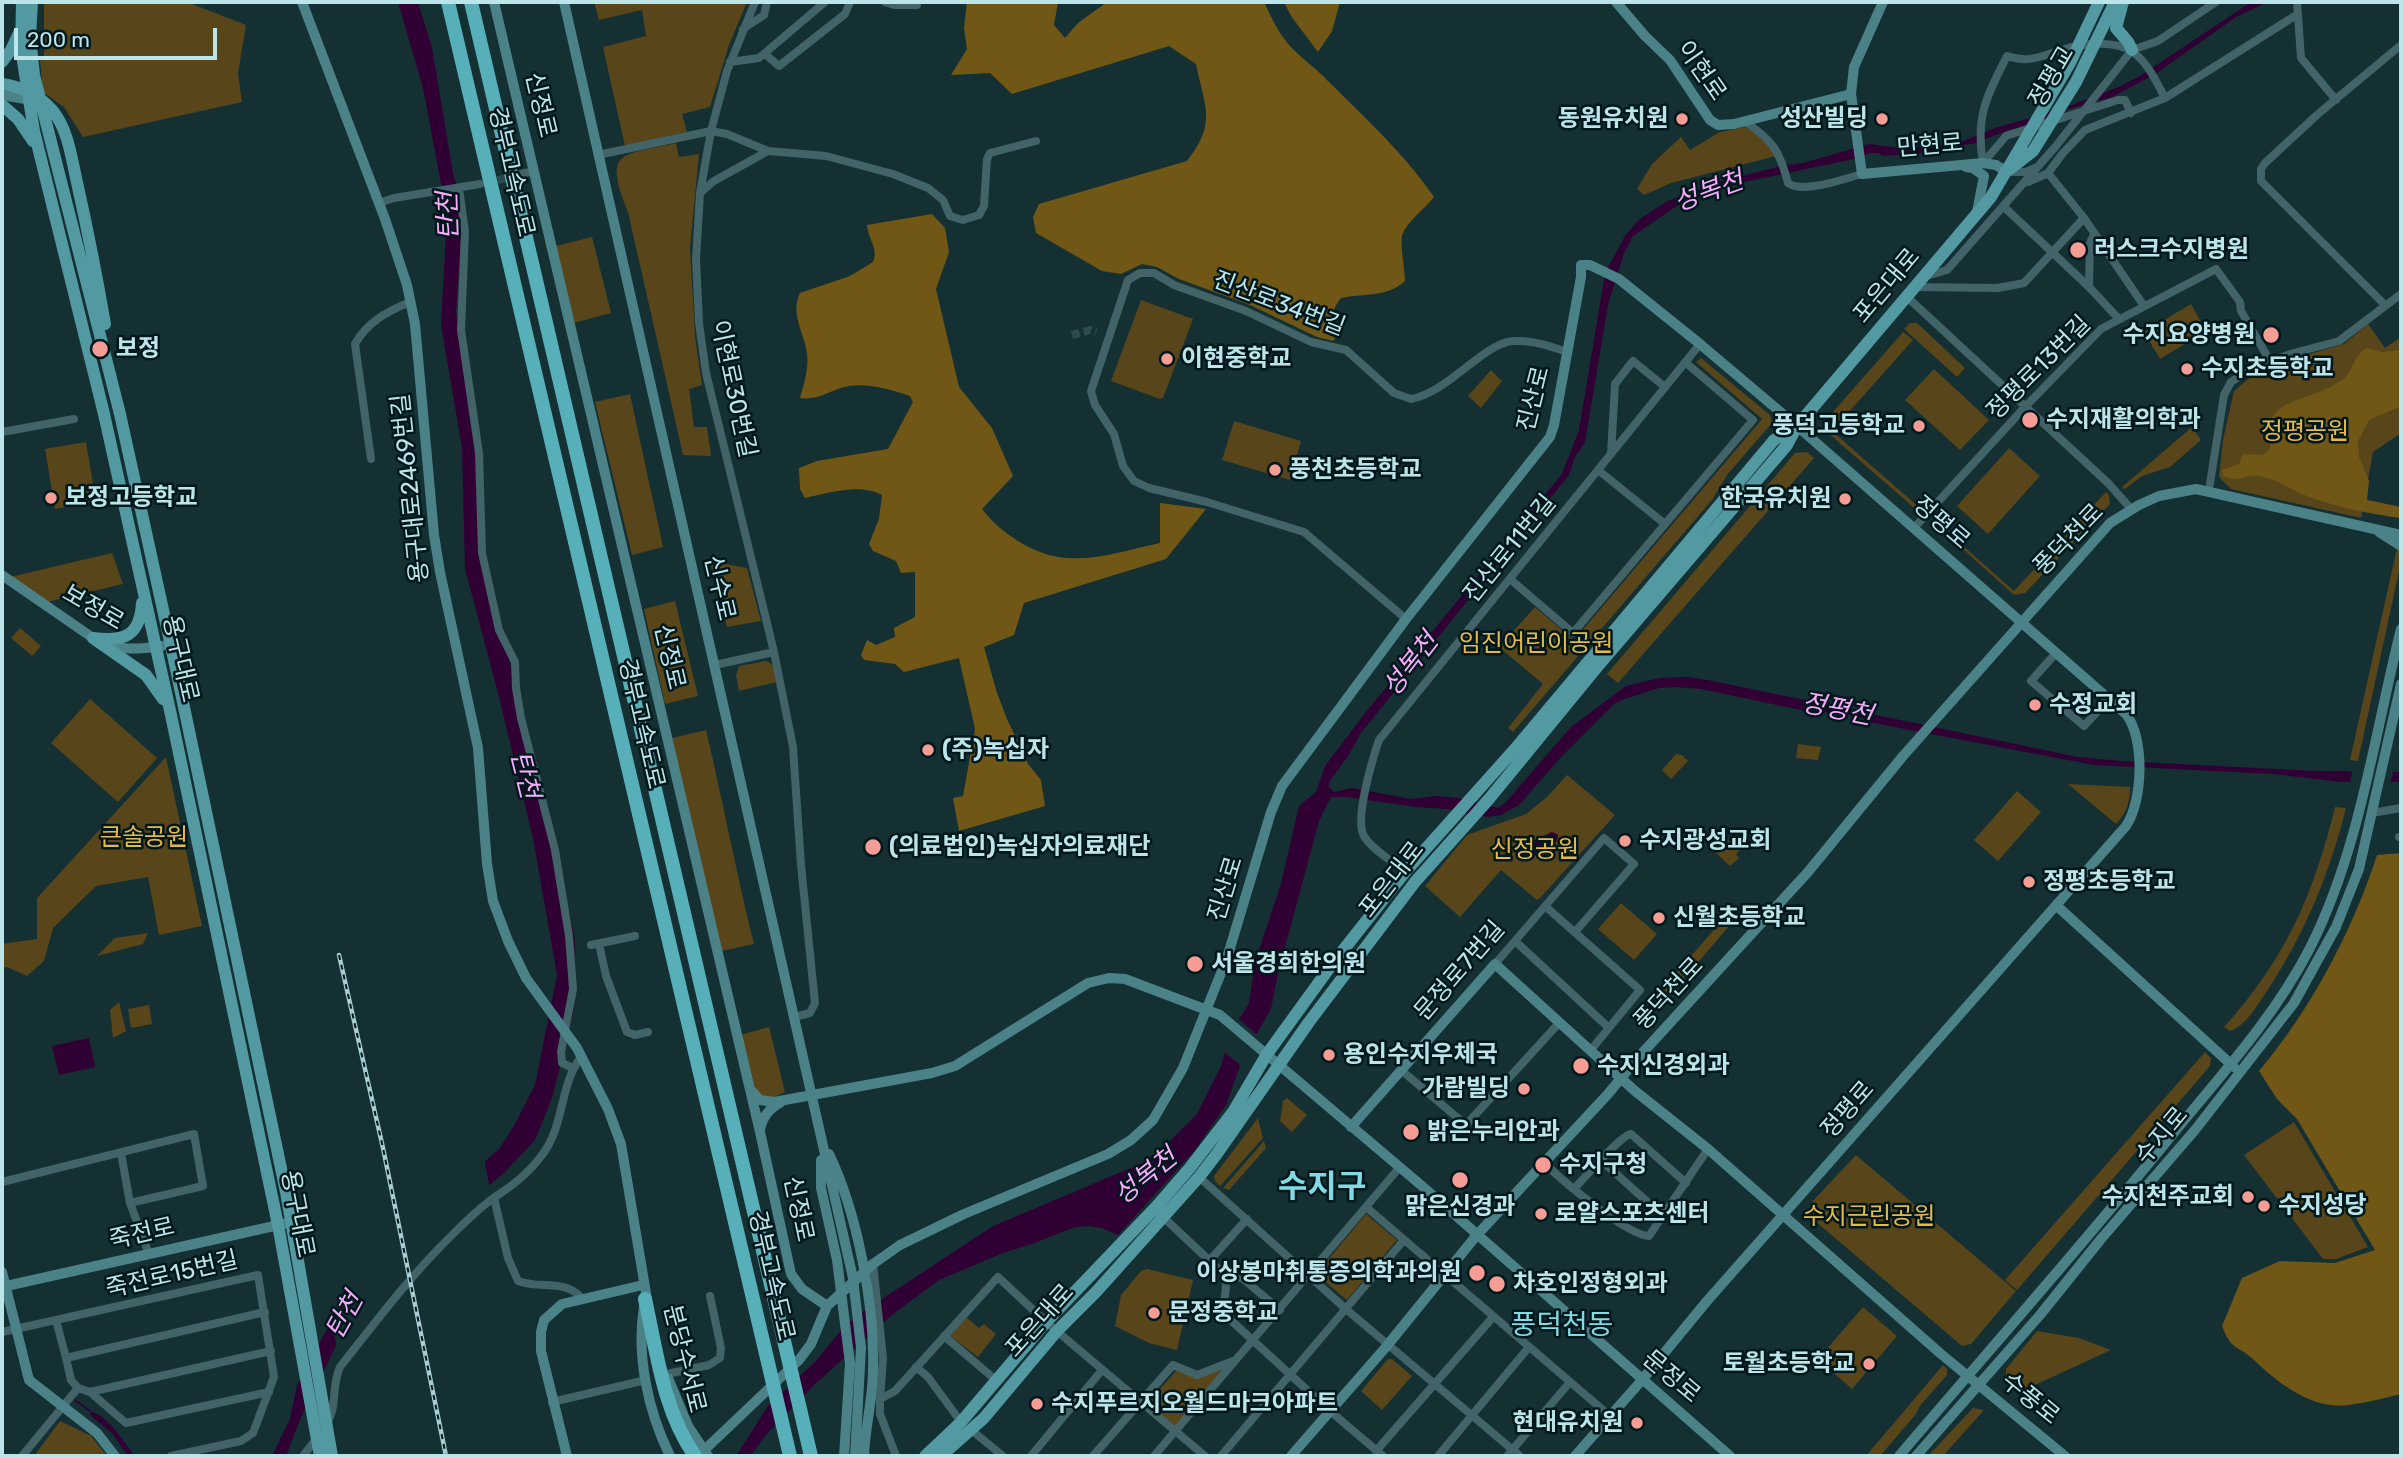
<!DOCTYPE html>
<html>
<head>
<meta charset="utf-8">
<style>
  body { margin:0 }
  #map { position:relative; width:2403px; height:1458px; overflow:hidden; background:#143033; font-family:Rubik,sans-serif }
  canvas { display:block }
  .frame { position:absolute; inset:0; border:4px solid #bce5ea; pointer-events:none }
  .scale { position:absolute; left:14px; top:28px; width:203px; height:32px; box-sizing:border-box; border:4px solid #bce5ea; border-top:0; padding-left:9px; font-size:21px; line-height:24px; white-space:nowrap; color:#bce5ea; -webkit-text-stroke:5px #00171b; paint-order:stroke }
</style>
</head>
<body>
<div id="map">
<canvas width="2403" height="1458"></canvas>
<div class="frame"></div>
<div class="scale">200 m</div>
</div>
<script>
const ctx = document.querySelector('canvas').getContext('2d');
ctx.lineJoin = 'round';
function fill(path, color) { ctx.fillStyle = color; ctx.fill(path, 'evenodd'); }
function trace(path, color, width, dash) { ctx.strokeStyle = color; ctx.lineWidth = width; ctx.lineCap = dash ? 'butt' : 'round'; ctx.setLineDash(dash || []); ctx.stroke(path); }
function label(font, color, halo, rows, align = 'center') {
  ctx.font = font + ' Rubik,"Noto Sans KR",sans-serif'; ctx.lineWidth = 5; ctx.setLineDash([]); ctx.textBaseline = 'middle'; ctx.strokeStyle = halo; ctx.fillStyle = color; for (const [text, x, y, turn = 0] of rows) {
    ctx.save(); ctx.translate(x, y); ctx.rotate((+turn || 0) * Math.PI / 180); ctx.textAlign = isNaN(turn) ? turn : align; if (halo) ctx.strokeText(text, 0, 0); ctx.fillText(text, 0, 0); ctx.restore();
  }
}
fill(new Path2D(`
  M44,2H187L246,25L238,73L242,102L83,137L64,107L43,92L40,60H44Z
  M594,2H747L729,45L710,107L682,114L687,132L625,146L603,47L646,36L642,10L599,20Z
  M1744,127L1758,133L1776,156L1671,183L1644,195L1637,189L1652,164L1681,137L1690,150L1720,132Z
  M676,143L679,157L699,154L690,248L695,336L702,385L689,389L694,427H707L711,456L683,455L628,212C603,149 620,156 676,143Z
  M592,237L611,313L574,323L556,246Z
  M1141,300L1193,319L1163,398L1160,399L1111,381Z
  M2191,304L2206,331L2160,359L2144,332Z
  M1910,323H1917L1965,368L1957,377L1904,329Z
  M2368,324L2385,348L2401,337V436L2398,435L2373,452L2361,518L2231,489L2219,477L2223,440L2234,391L2248,379L2270,369L2296,358L2344,344Z
  M1903,332L1913,340L1832,431L1922,510L1920,513L1827,432L1826,420Z
  M1701,358L1770,415L1772,423L1727,475L1712,500L1513,732L1508,728L1543,684L1499,647L1535,607L1574,640L1762,419L1696,362Z
  M1934,369L1989,420L1960,450L1905,400Z
  M1491,370L1502,381L1481,408L1468,396Z
  M630,394L663,547L632,555L595,402Z
  M1234,421L1301,441L1290,480L1222,460Z
  M2192,427L2201,440L2170,467L2142,476L2125,489L2122,487Z
  M86,442L96,502L55,509L45,449Z
  M2009,448L2040,476L1988,534L1957,506Z
  M1807,452L1814,458L1618,683L1607,674L1795,453Z
  M2106,492L2109,495L2110,504L2025,593L2014,595L1935,524L1936,522L2014,591Z
  M2397,548L2401,553V562L2358,761L2350,760Z
  M112,553L123,584L43,603L6,578Z
  M710,561L747,568L761,621L727,627Z
  M675,601L698,696L665,704L644,609Z
  M20,628L41,646L32,656L11,638Z
  M766,661C776,664 776,673 777,682L739,691L736,675L739,666Z
  M90,699L157,758L118,802L51,743Z
  M706,730C723,801 736,873 754,944L721,951L672,738Z
  M1798,744L1821,747L1818,760L1796,758Z
  M1676,754L1682,755L1688,761L1671,779L1662,770Z
  M166,757L202,926L159,935L148,877L96,886L53,928L44,961L27,976L7,967L2,968V944L37,939V898Z
  M1567,775L1615,815L1541,897L1537,900L1501,870L1460,917L1425,886L1467,835L1526,814L1547,797Z
  M2068,784L2130,787C2130,801 2127,813 2116,824Z
  M2017,791L2041,812L1998,861L1974,840Z
  M2335,807L2346,808C2329,876 2303,938 2263,997C2254,1010 2245,1026 2230,1031L2224,1027C2286,958 2313,896 2335,807Z
  M1727,839L1740,850L1736,854L1739,858L1730,866L1715,852Z
  M1621,903L1657,934L1634,960L1598,929Z
  M1728,923L1730,925L1664,1002L1656,996L1719,924Z
  M148,933L143,944L97,956L115,938Z
  M119,1002L126,1031L113,1038L110,1010Z
  M149,1005L152,1024L131,1028L128,1009Z
  M769,1027L785,1092L767,1100L756,1094L740,1035Z
  M2205,1052L2211,1058L2210,1066L2017,1290L2005,1280Z
  M1287,1098L1307,1115L1292,1132L1280,1121L1283,1101Z
  M1258,1118L1263,1138L1220,1186L1215,1181L1214,1176Z
  M2294,1122L2368,1247L2336,1259H2323L2244,1155Z
  M1264,1141L1266,1148L1229,1190L1223,1188Z
  M1856,1155L2016,1291L1971,1344L1962,1346L1808,1215L1810,1204Z
  M1366,1214L1397,1240L1347,1300L1316,1274Z
  M1147,1269L1193,1280L1177,1350L1149,1343L1115,1326L1121,1295L1141,1271Z
  M1863,1307L1897,1336L1852,1389L1818,1359Z
  M966,1317L979,1328L984,1324L996,1334L978,1357L950,1336Z
  M2037,1331L2079,1338L2111,1350L2024,1390L2006,1378V1369Z
  M1388,1359H1392L1412,1376L1382,1410L1361,1391Z
  M1943,1365L1947,1369V1375L1919,1407L1916,1414L1880,1456H1866Z
  M1228,1366L1175,1426L1147,1403L1177,1370C1201,1379 1205,1377 1228,1366Z
  M1973,1408L1984,1410L1943,1456H1928Z
  M60,1421L91,1436L107,1456H34Z`), '#58451a');
fill(new Path2D(`
  M967,2H1058L1054,25L1065,38L1078,23L1107,2H1264C1272,19 1281,39 1296,52C1305,61 1315,68 1324,77C1362,115 1404,153 1434,197C1425,209 1406,222 1402,236C1400,244 1405,269 1405,281C1386,298 1364,293 1341,298C1330,311 1332,322 1336,337L1333,341L1317,337L1250,305L1179,279L1157,267L1142,264L1121,274L1102,271L1036,233L1033,217L1039,204L1187,161C1217,123 1205,108 1196,64L1169,46L1012,94L990,73L951,75L967,49L964,28Z
  M1284,2H1340L1332,31L1318,52L1291,16Z
  M932,214L945,228L949,252L936,289L959,387L992,428L1013,476L982,509C993,523 1004,532 1018,541C1066,572 1109,554 1160,543V503L1206,509L1166,559L1024,603L1014,635L984,647L997,693L1007,719L1028,764L1041,780L1045,806L959,831L953,798L963,796L975,729L959,658L904,672L895,664L864,660L861,655L867,640L876,645L895,637L894,628L915,617V572L901,573L896,561L873,551L869,544L879,519L882,495C859,483 829,493 805,498L800,489L799,468L817,461L888,449L913,402L910,396C892,390 869,383 849,386C832,389 818,401 800,398C804,383 809,369 807,353C804,332 790,314 800,293L850,276L873,262C879,249 868,239 867,225Z
  M2366,348L2382,352L2401,350V406L2369,420L2358,441L2359,457L2369,481L2367,500L2401,507V518C2371,514 2339,508 2310,497C2291,491 2281,480 2259,476C2244,473 2243,484 2223,476L2222,470L2239,464L2243,454L2263,455L2271,448C2255,395 2316,403 2344,378C2354,370 2351,360 2366,348Z
  M2401,853V1394C2384,1398 2366,1403 2348,1405C2312,1410 2278,1383 2254,1360C2237,1344 2232,1352 2222,1326L2242,1278L2280,1261L2335,1263L2375,1250L2297,1119L2277,1099L2259,1071C2310,1011 2353,930 2377,855Z`), '#715716');
fill(new Path2D(`
  M398,2H418L432,48L453,173L463,210L456,312L476,411L487,586L507,651L548,817L575,939L574,1010L553,1095L535,1140L504,1173L364,1289L301,1417L286,1456H272L290,1419L297,1385L348,1290L448,1194L500,1148L515,1124L535,1085L557,975L533,838L498,693L465,569L462,448L441,325L447,216L423,88Z
  M2251,2H2268L2236,17L2157,73L2112,97L2065,110L2035,123L2008,130L1976,143L1913,154L1883,156L1878,153H1870L1854,159L1730,185L1706,193L1681,203L1633,236L1624,253L1608,305L1585,442L1575,457L1569,475L1361,733L1348,756L1329,782V787L1334,792L1352,788L1411,799L1438,796L1458,798L1498,808L1506,802L1571,727L1626,686L1660,678L1687,677L1708,680L2078,757L2121,761L2316,771L2401,772V782H2342L2273,774L2094,765L1868,722L1861,717L1834,712L1815,713L1701,689L1675,687L1659,688L1624,699L1614,704L1562,756L1519,805L1501,815L1487,817L1447,809L1415,807L1347,797H1331L1319,821L1278,973L1271,1009L1243,1058L1226,1105L1194,1151L1118,1235L1102,1228L1089,1226L1075,1227L1032,1244L1003,1253L939,1280L893,1314L814,1385L766,1435L750,1456H736L768,1406L815,1362L842,1329L864,1311L993,1226L1145,1162L1166,1145L1197,1114L1221,1066L1231,1033L1249,1003L1255,962L1281,884L1299,806L1316,792L1325,766L1366,712L1562,474L1579,430L1605,274L1626,234L1641,218L1668,201L1722,181L1785,165L1803,163L1869,144L1901,148L1956,144L1995,128L2061,109L2119,87L2140,76Z
  M1552,832L1558,835C1558,846 1545,847 1539,855L1529,857L1522,850L1528,843Z
  M89,1038L95,1067L59,1075L52,1046Z
  M90,1411C110,1417 122,1440 135,1456H128L112,1433L91,1416Z`), '#300034');
fill(new Path2D(`
  M2353,768H2394L2390,786H2349Z
  M1236,1017L1260,1037L1241,1071L1239,1064L1222,1050L1228,1032Z
  M484,1158L490,1189L367,1291L338,1352L330,1316L345,1288L446,1191Z`), '#143033');
trace(new Path2D(`
  M72,1398L90,1411`), '#300034', 2);
trace(new Path2D(`
  M486,183L515,176
  M1072,335L1090,330L1096,332`), '#2d4b4e', 8, [8, 4]);
trace(new Path2D(`
  M755,2L727,71L711,131L700,193L696,259L699,323L706,373L774,652
  M885,2L894,5H917
  M2297,2L2301,58L2336,100
  M743,29L764,15L767,2
  M765,54L779,66L845,14L850,2
  M730,62L759,58L825,2
  M1745,122C1773,140 1780,152 1788,183C1803,194 1843,179 1862,174
  M598,155L711,131L727,134L768,151L826,156L893,174L928,188L943,200L950,216L963,220L979,215L984,206L987,159L990,153L1036,141
  M1983,163C1975,116 1987,96 2007,56C2031,64 2042,55 2065,49C2084,43 2118,40 2134,53C2148,63 2157,83 2165,98
  M1983,163L2006,136L2118,100H2125L2131,113
  M2007,172H2026L2035,168
  M2048,173L2084,218L2144,306
  M521,174L534,171
  M2028,182L2048,173L2063,153L2085,130L2165,98L2298,14
  M459,189L465,231L461,330L479,453L482,553L499,630L515,662L516,688L521,718L555,850L569,936L573,989L561,1052L562,1063L573,1068
  M700,193L714,181L768,151
  M379,203L394,198L480,184
  M2003,206L2089,287L2118,318
  M1923,277L1947,270L2056,146L2132,50L2158,41L2216,2
  M1913,287L1998,288L2024,283L2084,218
  M2089,287L2090,243L2094,234
  M1906,296L2108,483L2132,510
  M2384,304L2261,181V169L2265,163L2318,114L2401,45
  M2,432L74,419
  M1611,454L1615,384L1633,361L1665,387
  M371,459L355,344C367,322 388,311 410,302
  M1598,470L1665,524
  M2209,490L2224,395L2231,382L2244,373L2290,354L2339,341L2401,294
  M1914,528L2025,407L2101,329L2216,269L2240,302L2241,311L2270,361
  M1510,579L1573,633L1753,420L1685,362
  M1406,619L1304,532L1207,502L1149,488L1134,481L1123,466L1114,434L1095,405L1091,391L1128,280L1140,273H1154L1174,285L1246,311L1311,342L1346,350L1394,393L1411,399C1448,393 1484,342 1514,341C1532,340 1550,346 1567,352
  M2056,653L2031,681L2084,726L2109,699
  M715,665L774,652L793,747L801,865L815,1003L810,1013L794,1017
  M2372,813L2401,808
  M2399,837H2401
  M1405,872C1393,861 1372,850 1364,836C1354,819 1373,758 1379,740L1700,344
  M1545,906L1640,990L1590,1051
  M1515,941L1608,1027
  M599,944L606,976L627,1032L635,1035L648,1032
  M591,945L635,936
  M1495,964L1604,838L1634,864L1575,932
  M1401,1070L1466,1125L1559,1023
  M121,1153L130,1203L149,1254
  M1602,1161L1663,1216
  M1544,1163C1563,1181 1626,1235 1649,1236L1708,1149
  M1199,1177L1347,1310L1520,1456
  M2,1182L194,1134L203,1186L130,1203
  M1574,1189C1585,1177 1620,1136 1631,1134L1686,1183
  M494,1198L508,1258L518,1281C542,1290 562,1278 582,1298
  M1366,1207L1610,1416
  M1163,1217L1227,1277L1223,1313L1330,1411L1383,1456
  M1209,1261L1247,1219
  M873,1264L883,1358L880,1399
  M1227,1277L1242,1278L1280,1310
  M56,1320L66,1358
  M2,1332L258,1275L274,1377L253,1433L241,1441L171,1456
  M944,1336L997,1381
  M916,1367L928,1377L961,1422
  M667,1374L709,1365L720,1358L721,1348L710,1296
  M78,1388L71,1380L66,1358L265,1312
  M90,1392L126,1423L269,1392
  M552,1402L646,1380
  M326,1425C338,1407 331,1386 340,1367C375,1323 410,1276 451,1236C464,1223 479,1208 495,1197C514,1185 529,1173 542,1155C565,1125 559,1086 581,1057
  M970,1429L1003,1456
  M1376,1451L1493,1317
  M22,1456L78,1388L90,1392L271,1351
  M303,1456L317,1438
  M896,1456L880,1414V1399L895,1391L998,1277L1046,1322L1205,1456
  M1031,1456L1102,1370
  M1093,1456L1173,1365L1197,1375L1233,1361
  M1154,1456L1399,1168
  M1221,1456L1403,1241
  M1438,1456L1529,1347
  M1507,1456L1570,1382`), '#426367', 8);
trace(new Path2D(`
  M302,2L385,219L407,285L415,324L434,535L440,572L478,748L487,864L493,901L508,941L526,978L577,1048L608,1109L621,1144L648,1305
  M494,2L760,1132L791,1274L802,1289L827,1306
  M564,2L853,1278L861,1348L855,1456
  M1616,2L1645,36L1670,60L1710,120L1718,125L1734,124L1851,94
  M1883,2L1854,67L1851,94L1862,174L1983,163L1996,165L2007,172
  M2,95L37,101
  M1966,167L1973,168L1984,176L1977,212
  M2379,532L2401,546
  M2,575L93,638C120,651 134,650 162,646
  M2057,906L2234,1067
  M751,1090L760,1100L774,1102L932,1073L955,1066L1088,983L1109,978L1125,979L1220,1015L1422,1186L1730,1456
  M1351,1127L1495,964L1635,1091L1708,1149L1941,1354L2065,1456
  M760,1130C762,1117 770,1108 781,1102
  M829,1154C857,1212 875,1305 873,1370C873,1399 865,1427 864,1456
  M821,1160V1188L837,1260L850,1363L844,1456
  M2,1272L29,1380L97,1433L115,1456
  M2,1287L292,1222
  M644,1306C636,1356 648,1411 670,1456
  M668,1378L688,1426L708,1456
  M567,1456L541,1351V1332L544,1320L562,1304L643,1285
  M698,1456L799,1360L811,1344L827,1306L873,1264L900,1245L964,1214L1108,1154L1131,1140L1153,1120L1183,1068L1227,958L1271,812L1282,786L1406,619L1550,437L1554,425L1581,277V265H1590L1619,279L1700,344L1797,426L2126,714C2145,738 2143,801 2126,826L1707,1301L1642,1380L1575,1456
  M1291,1456L1386,1347L1476,1236L1608,1094L1635,1061L1808,872L1903,756L2110,523L2139,505L2159,496L2196,489L2401,535
  M1899,1456C1991,1348 2086,1241 2176,1130C2224,1072 2275,1016 2310,948C2360,849 2374,736 2401,629
  M1916,1456L2040,1315L2101,1239L2195,1130L2294,1003L2336,927L2359,869L2401,684`), '#4b8288', 10);
trace(new Path2D(`
  M22,2L21,49L34,131L104,414L171,715L278,1225L320,1456
  M32,2L30,37L34,75L120,414L176,669L286,1192L332,1456
  M2123,2L2116,28L2128,42L2132,50
  M2,62L11,50L19,33
  M2,84C21,86 40,96 53,111C69,131 72,162 78,187C88,232 97,278 105,324
  M2,105L18,119L33,141
  M2010,169L2033,151L2076,82L2115,2
  M93,638L146,675L163,699
  M93,638C124,642 140,636 142,603
  M925,1456L961,1422L1046,1322L1156,1207L1189,1169L1233,1112L1267,1054L1333,963L1405,872L1514,750L1774,440L1795,427
  M941,1456L984,1418L1057,1331L1096,1292L1199,1177L1216,1155L1309,1022L1415,882L1489,799L1598,666L1787,445L1797,426L1991,197L2070,63L2099,2`), '#5299a2', 12);
trace(new Path2D(`
  M448,2L790,1456
  M471,2L811,1456
  M645,1299C657,1353 663,1410 695,1456`), '#57afb9', 14);
const rail = new Path2D(`
  M339,955L383,1148L446,1456`);
trace(rail, '#a6ced2', 4.5);
trace(rail, '#00171b', 2, [5]);
for (const [x, y, r, color] of [
  [1682,119,7,"#f59c94"],
  [1882,119,7,"#f59c94"],
  [2078,250,9,"#f59c94"],
  [2271,335,9,"#f59c94"],
  [100,349,9,"#f59c94"],
  [1167,359,7,"#f59c94"],
  [2187,369,7,"#f59c94"],
  [2030,420,9,"#f59c94"],
  [1919,426,7,"#f59c94"],
  [1275,470,7,"#f59c94"],
  [51,498,7,"#f59c94"],
  [1845,499,7,"#f59c94"],
  [2035,705,7,"#f59c94"],
  [928,750,7,"#f59c94"],
  [1625,841,7,"#f59c94"],
  [873,847,9,"#f59c94"],
  [2029,882,7,"#f59c94"],
  [1659,918,7,"#f59c94"],
  [1195,964,9,"#f59c94"],
  [1329,1055,7,"#f59c94"],
  [1581,1066,9,"#f59c94"],
  [1524,1089,7,"#f59c94"],
  [1411,1132,9,"#f59c94"],
  [1543,1165,9,"#f59c94"],
  [1460,1180,9,"#f59c94"],
  [2248,1197,7,"#f59c94"],
  [2264,1206,7,"#f59c94"],
  [1541,1214,7,"#f59c94"],
  [1477,1273,9,"#f59c94"],
  [1497,1284,9,"#f59c94"],
  [1154,1313,7,"#f59c94"],
  [1869,1364,7,"#f59c94"],
  [1037,1404,7,"#f59c94"],
  [1637,1423,7,"#f59c94"]
]) { const dot = new Path2D(); dot.arc(x, y, r, 0, 2 * Math.PI); ctx.fillStyle = color; ctx.fill(dot); trace(dot, '#00171b', 2.5); }
label('24px', '#bce5ea', '#00171b', [
  ["이현로",1701,71,55],
  ["정평교",2052,77,-60],
  ["신정로",540,105,77],
  ["만현로",1930,146,-5],
  ["경부고속도로",511,172,77],
  ["포은대로",1887,286,-50],
  ["진산로34번길",1279,304,21],
  ["정평로13번길",2039,368,-45],
  ["이현로30번길",733,389,78],
  ["진산로",1534,399,-76],
  ["용구대로2469번길",411,488,-96],
  ["정평로",1941,523,41],
  ["풍덕천로",2069,540,-46],
  ["진산로11번길",1510,549,-51],
  ["신수로",719,588,77],
  ["보정로",93,608,30],
  ["신정로",669,657,77],
  ["용구대로",180,659,77],
  ["경부고속도로",641,724,77],
  ["포은대로",1392,880,-52],
  ["진산로",1226,889,-73],
  ["문정로7번길",1460,971,-49],
  ["풍덕천로",1669,994,-47],
  ["정평로",1848,1110,-49],
  ["수지로",2162,1136,-50],
  ["신정로",798,1209,78],
  ["용구대로",297,1214,79],
  ["죽전로",142,1234,-13],
  ["죽전로15번길",172,1275,-13],
  ["경부고속도로",771,1276,77],
  ["포은대로",1040,1321,-48],
  ["분당수서로",684,1359,76],
  ["문정로",1671,1377,40],
  ["수풍로",2030,1399,39]
]);
label('bold 24px', '#bce5ea', '#00171b', [
  ["동원유치원",1668,119,"right"],
  ["성산빌딩",1868,119,"right"],
  ["러스크수지병원",2094,250],
  ["수지요양병원",2255,335,"right"],
  ["보정",116,349],
  ["이현중학교",1181,359],
  ["수지초등학교",2201,369],
  ["수지재활의학과",2046,420],
  ["풍덕고등학교",1905,426,"right"],
  ["풍천초등학교",1289,470],
  ["보정고등학교",65,498],
  ["한국유치원",1831,499,"right"],
  ["수정교회",2049,705],
  ["(주)녹십자",942,750],
  ["수지광성교회",1639,841],
  ["(의료법인)녹십자의료재단",889,847],
  ["정평초등학교",2043,882],
  ["신월초등학교",1673,918],
  ["서울경희한의원",1211,964],
  ["용인수지우체국",1343,1055],
  ["수지신경외과",1597,1066],
  ["가람빌딩",1510,1089,"right"],
  ["밝은누리안과",1427,1132],
  ["수지구청",1559,1165],
  ["수지천주교회",2234,1197,"right"],
  ["수지성당",2278,1206],
  ["맑은신경과",1460,1207,"center"],
  ["로얄스포츠센터",1555,1214],
  ["이상봉마취통증의학과의원",1461,1273,"right"],
  ["차호인정형외과",1513,1284],
  ["문정중학교",1168,1313],
  ["토월초등학교",1855,1364,"right"],
  ["수지푸르지오월드마크아파트",1051,1404],
  ["현대유치원",1623,1423,"right"]
], 'left');
label('24px', '#e8b948', '#00171b', [
  ["정평공원",2305,432],
  ["임진어린이공원",1536,644],
  ["큰솔공원",144,838],
  ["신정공원",1535,850],
  ["수지근린공원",1869,1217]
]);
label('italic 26px', '#f9aafb', '#00171b', [
  ["성복천",1709,192,-20],
  ["탄천",449,216,-92],
  ["성복천",1411,665,-52],
  ["정평천",1837,710,11],
  ["탄천",524,775,76],
  ["성복천",1146,1177,-39],
  ["탄천",345,1316,-61]
]);
label('28px', '#82dae4', '#00171b', [
  ["풍덕천동",1562,1326]
]);
label('bold 32px', '#82dae4', '#00171b', [
  ["수지구",1322,1188]
]);
</script>
</body>
</html>
